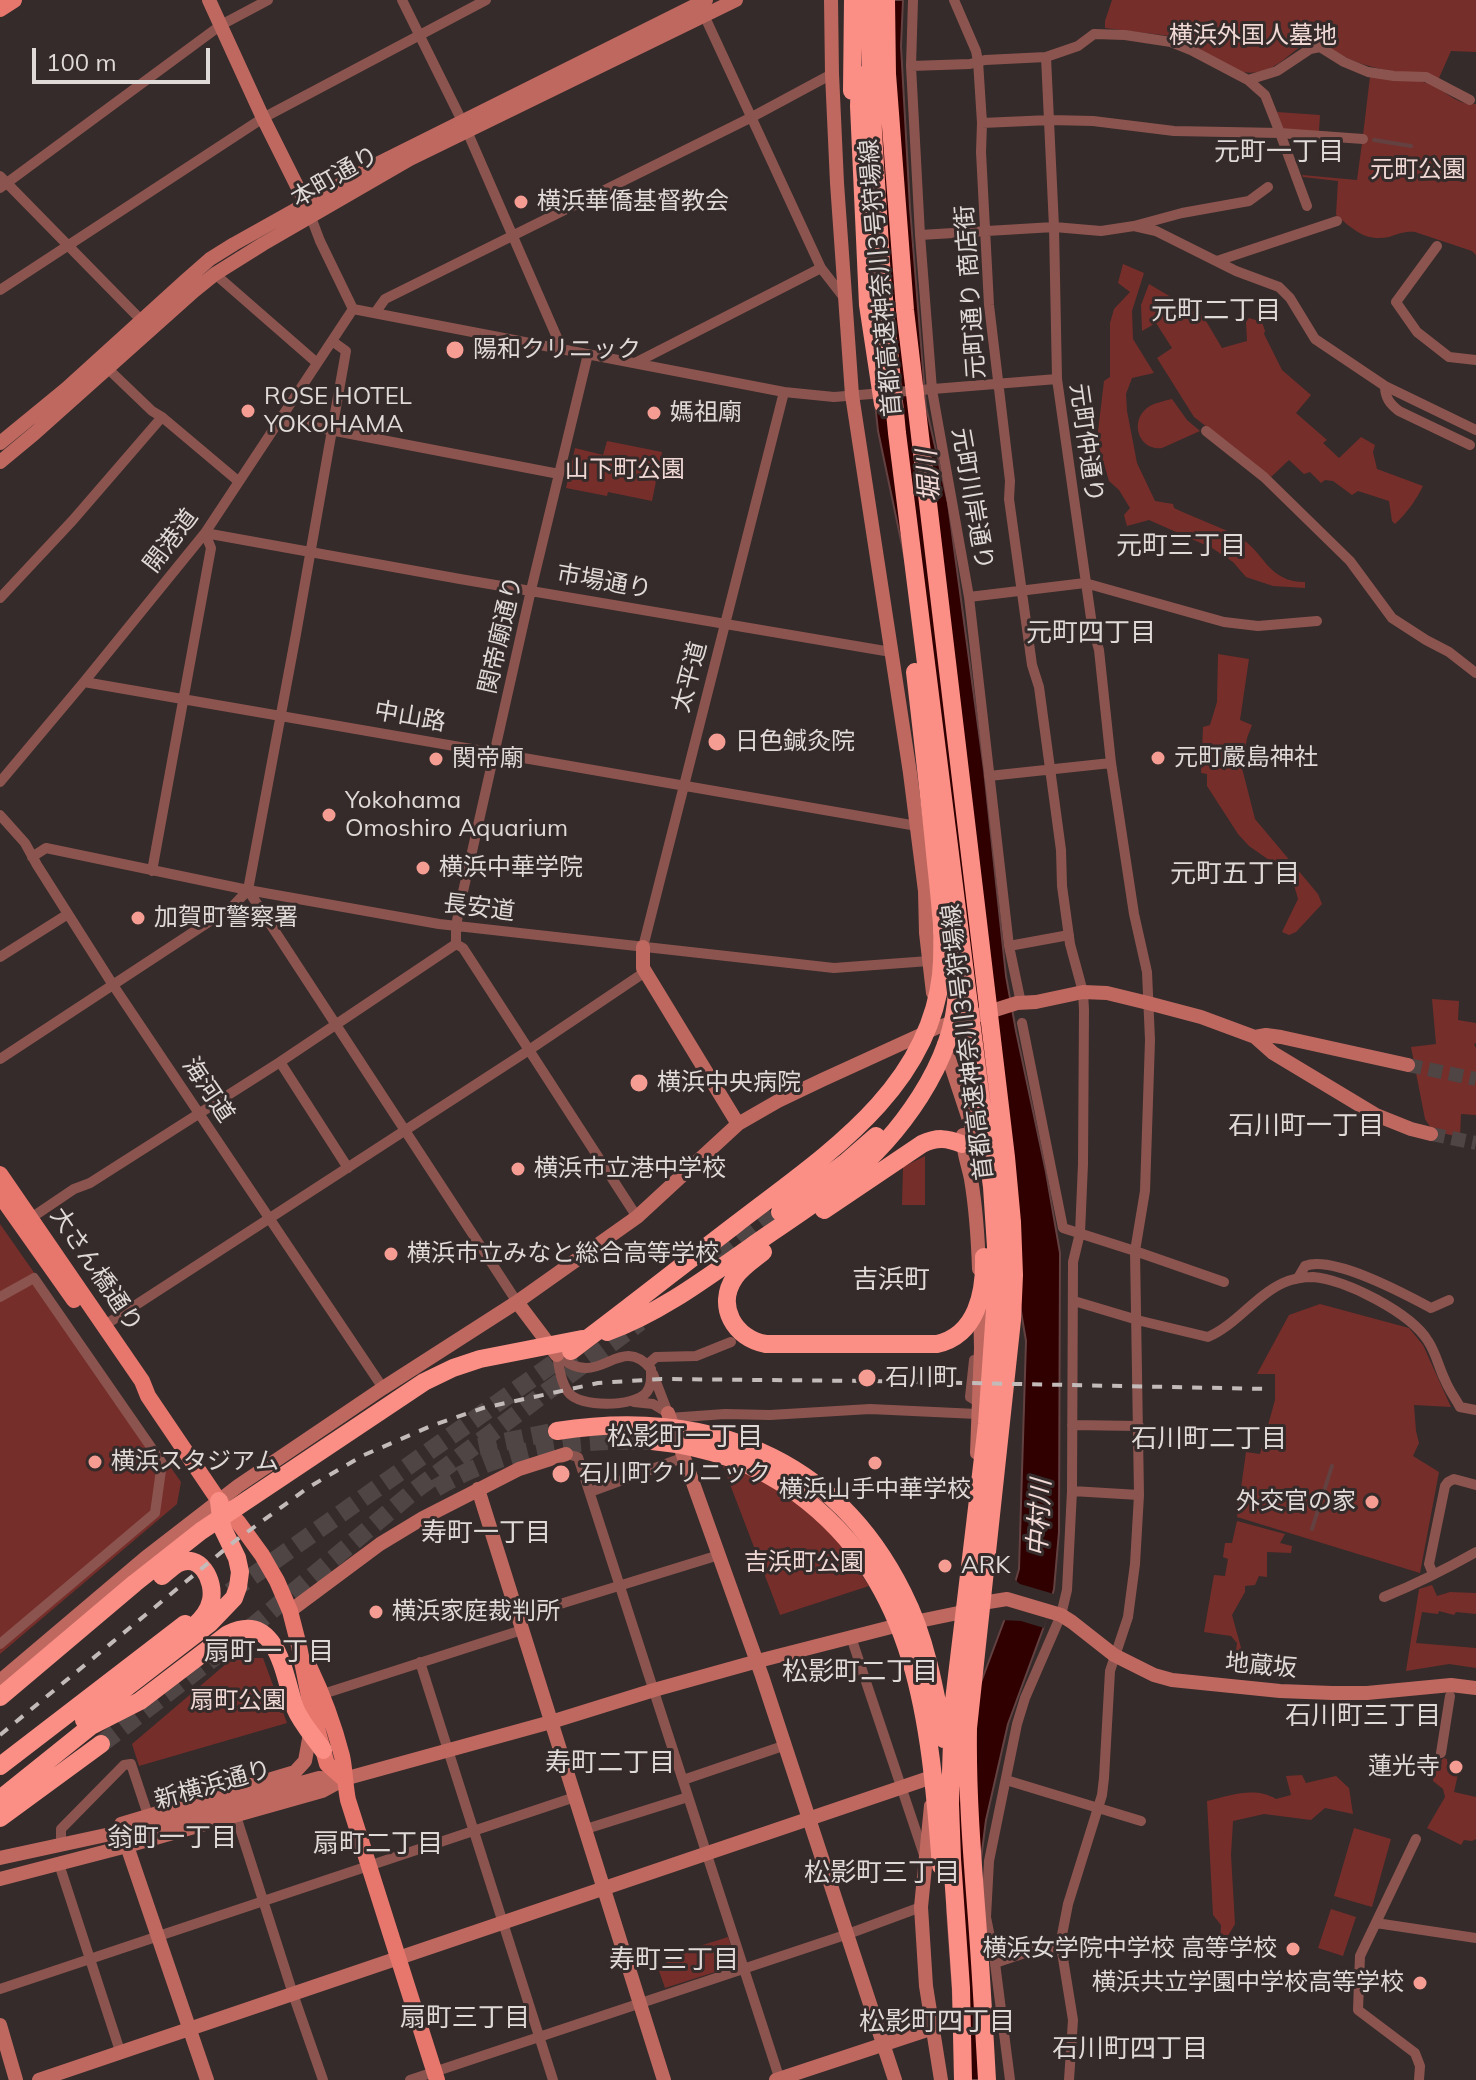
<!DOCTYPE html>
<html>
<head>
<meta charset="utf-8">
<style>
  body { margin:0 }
  #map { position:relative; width:1476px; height:2080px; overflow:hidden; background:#352b2a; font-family:Mulish,sans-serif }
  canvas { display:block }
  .scale { position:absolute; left:32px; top:48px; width:178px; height:36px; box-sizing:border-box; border:4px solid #dfd9d8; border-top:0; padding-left:10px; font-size:24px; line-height:28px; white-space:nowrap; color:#dfd9d8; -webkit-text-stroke:6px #352b2a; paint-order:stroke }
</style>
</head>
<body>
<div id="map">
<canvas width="1476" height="2080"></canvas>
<div class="scale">100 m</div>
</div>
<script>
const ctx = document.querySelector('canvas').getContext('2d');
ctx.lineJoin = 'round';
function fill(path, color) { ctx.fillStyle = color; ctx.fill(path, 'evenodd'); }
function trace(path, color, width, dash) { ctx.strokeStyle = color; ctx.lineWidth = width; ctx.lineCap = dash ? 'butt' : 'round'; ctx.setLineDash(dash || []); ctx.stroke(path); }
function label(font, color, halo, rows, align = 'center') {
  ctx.font = font + ' Mulish,"Noto Sans JP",sans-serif'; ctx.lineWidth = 6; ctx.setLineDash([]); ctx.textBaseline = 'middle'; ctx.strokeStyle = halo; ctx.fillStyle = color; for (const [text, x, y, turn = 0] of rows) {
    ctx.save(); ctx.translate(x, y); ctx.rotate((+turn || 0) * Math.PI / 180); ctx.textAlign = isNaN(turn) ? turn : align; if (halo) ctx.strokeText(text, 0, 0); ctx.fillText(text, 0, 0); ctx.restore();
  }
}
fill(new Path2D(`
  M1112,0H1476V52L1451,51L1439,78C1407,73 1372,71 1343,56C1335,52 1324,42 1315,42C1293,42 1279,78 1243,72L1170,36L1105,28V21Z
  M1370,77C1387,79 1406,78 1423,82C1442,86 1455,106 1476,104V255L1472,251L1415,232C1405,231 1398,234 1389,237C1365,242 1353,229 1336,215L1338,181L1303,177L1302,175L1357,180L1362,143L1286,137L1277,112L1320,115L1319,131L1363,135Z
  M1123,264L1144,273L1132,311L1133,339L1154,373L1132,378L1126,394L1127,411L1137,463L1155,501L1173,504L1174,508C1195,518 1219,526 1239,537C1265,552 1267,582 1305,582V588L1273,586L1246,577L1233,562L1212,548L1149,520L1127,526L1124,515L1130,508L1119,490L1109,481L1097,440L1104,381L1110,377V323L1114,309L1130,292L1118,283Z
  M1149,284L1203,316L1222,348L1247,341L1246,322L1249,318L1262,322L1265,331L1264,334L1282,370L1311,395L1296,413L1327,440L1323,443L1339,458L1361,437L1375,445L1373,452L1377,469L1423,486C1416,500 1407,513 1395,524L1392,521L1389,501L1358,491L1352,495L1333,481L1325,480L1321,483L1310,472L1304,474L1289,460L1271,477L1194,417L1157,358L1172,348L1156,323L1142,331L1141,305Z
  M1172,399L1187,420L1200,431L1162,448C1139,451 1129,422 1147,408C1153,403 1164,401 1172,399Z
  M607,441L662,452L652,501L608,492L607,496L566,488L575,448L603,455Z
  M1218,654L1249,659L1240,720L1252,725L1247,738L1242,768L1255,819L1318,894L1322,904L1296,932L1289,935L1282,932L1298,899L1292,878L1282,869L1249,846L1238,834L1207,786V774L1201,773L1203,727L1210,725L1217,702Z
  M1432,999L1459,1001L1458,1020L1476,1023V1043L1474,1044L1476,1048V1115L1461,1114L1460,1137L1433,1131L1425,1119L1411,1047L1436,1044Z
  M925,1156V1205H902L903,1167Z
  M0,1224L181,1482L177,1504L0,1654Z
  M1320,1304L1409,1328L1423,1345L1451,1407L1414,1405L1416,1431L1419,1443L1413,1456L1439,1472L1420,1573L1237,1517L1246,1452L1260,1454L1275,1400V1374H1257L1289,1315Z
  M723,1466L749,1474L788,1495L833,1532L869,1586L780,1615Z
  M1237,1521L1285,1534L1280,1543L1292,1546L1291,1553L1267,1552V1577L1259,1576L1255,1585L1245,1586V1592L1232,1615L1243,1655L1235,1659L1237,1643L1231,1636L1204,1632L1214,1575L1225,1576L1228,1559L1223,1557L1225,1543H1232Z
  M1432,1585L1437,1596L1450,1592L1476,1593V1614L1456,1612L1454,1615L1439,1611L1438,1614L1422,1612L1416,1643L1476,1648V1668L1449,1664L1406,1671L1419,1589Z
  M233,1658H263L287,1723L139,1766L132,1744Z
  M1444,1758L1447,1759V1762L1460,1765L1454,1792L1476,1797V1839L1472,1841L1464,1840L1461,1845L1427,1828L1445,1797L1443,1789L1433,1781C1434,1772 1437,1763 1444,1758Z
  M1302,1775L1306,1783L1336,1776L1349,1788L1353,1814L1325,1808L1311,1820L1264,1814L1233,1821L1231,1855L1235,1924L1228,1936L1226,1945L1220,1946L1221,1925L1213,1915L1207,1801C1230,1796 1254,1786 1276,1799L1291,1795L1286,1776Z
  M1354,1828L1391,1839L1372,1907L1334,1896Z
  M1331,1909L1356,1917L1343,1956L1318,1948Z
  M728,1937L737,1965L665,1988L659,1971L668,1968L665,1957Z`), '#762e2a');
const water = new Path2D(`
  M859,0H903L901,46L910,208L926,407L948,503L984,770L1006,976L1016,1031L1046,1172L1060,1253L1059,1532L1054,1589L1043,1629L1008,1724L986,1820L978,1882L993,2080H959L947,1911L960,1738L1004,1621L1019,1569L1026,1341L1006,1223L966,1044L952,958L908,574L878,431L872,374Z`);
fill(water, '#300000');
trace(water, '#644141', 2);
fill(new Path2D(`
  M1013,1578L1020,1584L1054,1594L1044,1628L1021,1621L1001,1620Z`), '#352b2a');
trace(new Path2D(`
  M1374,140L1411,146
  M1312,1529L1332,1466`), '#644141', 4);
trace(new Path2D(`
  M1408,1065L1476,1079
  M1431,1134L1476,1143`), '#4e4544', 14, [14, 7]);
trace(new Path2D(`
  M720,1259L774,1216
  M479,1447L557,1431
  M436,1488C506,1447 573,1439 652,1441
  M230,1592L571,1351
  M101,1744L229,1646L414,1491L640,1322`), '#4e4544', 18, [18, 9]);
trace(new Path2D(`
  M402,0L467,131L562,349
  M913,0L911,66L920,235L932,390L969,597L1009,946L1021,1003
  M954,0L976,51L978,61L982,123L981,152L989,305L1010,481L1009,499L1032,665L1039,687L1061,850L1062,886L1070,944L1083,992L1084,1010L1083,1164L1080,1233L1073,1262L1072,1491L1067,1590L1061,1615L1025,1698L1017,1724L989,1861L986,1917L995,1963L1010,2080
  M704,15L821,268L845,299
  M1046,57L1054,227L1057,379L1092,625L1099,650L1111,763L1134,914L1147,972L1150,1040L1145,1191L1135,1251L1139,1495L1135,1564L1128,1617L1110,1671L1104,1778L1102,1795L1068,1904L1062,1935L1061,1946L1073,2020L1069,2080
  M911,66L970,64L985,60L1046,57L1078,46L1094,34L1125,35L1171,42L1191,50L1248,80L1265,95L1280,133L1307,206
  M1248,80L1277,71L1310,49L1320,47L1344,62L1368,72L1394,76L1426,77L1470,100
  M982,123L1050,120L1093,121L1174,131L1280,133L1363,139
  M0,176L144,323
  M0,188L221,25L268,0
  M309,212L320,241L353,309
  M1134,226L1156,231L1236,271L1279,287L1290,298L1315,339L1385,386L1476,430
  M920,235L1054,227L1101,231L1134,226L1182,213L1249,201L1268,187
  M1437,246L1396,302L1417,332L1449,357L1476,360
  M1217,261L1337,221
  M215,274L317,363
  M0,290L263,118L486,0
  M353,309L784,392L834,397L1057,379
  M375,313L385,299L752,117L832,74
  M635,363L821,268
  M103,364L152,411L162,417L238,481
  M1385,386C1385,398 1390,404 1399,411L1470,445
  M278,420L559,474
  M1206,431L1264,477L1350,561L1392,618L1426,640L1449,652L1476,673
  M205,533L460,579L891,652
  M969,597L1085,583L1224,622L1258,626L1317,621
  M0,598L73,520L162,417
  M84,682L917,826
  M989,776L1111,763
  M0,782L84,682L205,533L353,309
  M0,815L25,843L37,865L113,985L383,1388
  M32,857L46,848L248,890L439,924L834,968L929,961
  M152,871L211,548L205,533
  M248,890L517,1302
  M456,944V926L460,905L531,590L588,354
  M456,944L463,948L637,1217
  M1009,946L1069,935
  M643,947L784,392
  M0,957L68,914
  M1022,1023L1063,1228L1135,1251L1224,1282
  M0,1059L233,906L248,890L296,634L346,351L332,341
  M280,1062L348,1168
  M31,1218L74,1189L90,1183L280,1062L456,944
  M1298,1278L1305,1266C1333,1255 1405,1294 1431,1308L1449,1300
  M0,1297L34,1278L162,1463L155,1513L0,1644
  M1074,1301L1141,1321L1208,1337C1236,1325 1255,1296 1283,1283C1292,1279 1302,1277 1313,1277C1345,1279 1411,1313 1428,1341C1436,1353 1439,1368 1445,1380C1449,1390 1455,1398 1460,1407L1476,1410
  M105,1325L529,1050L645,972
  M557,1355C566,1362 574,1368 586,1368C608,1369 627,1340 651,1369C651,1377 652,1386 646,1393C634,1407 579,1408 568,1392C561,1382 559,1368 557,1355Z
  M974,1360L970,1397L978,1402
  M648,1364L656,1357L696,1356L731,1342
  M653,1374L668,1413
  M634,1402L653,1404L668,1413
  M669,1418L725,1414L770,1415L870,1409L977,1414
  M1072,1425L1139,1426
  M566,1454L578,1457L780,2080
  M1072,1491L1139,1495
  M590,1492L682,1458
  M1433,1574L1429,1564L1445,1486L1448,1482L1454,1479L1476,1485
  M1384,1597C1416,1584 1446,1569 1476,1552
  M518,1617L719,1555
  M851,1637L924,1855
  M420,1662L553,2080
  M323,1694L522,1630
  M1441,1753L1450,1696
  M683,1780L786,1745
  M1006,1780L1141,1821
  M236,1816L293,1994L323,2080
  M586,1829L688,1797
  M1416,1839L1360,1956L1358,2010L1415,2053L1420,2066L1419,2080
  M61,1844V1829L124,1765L131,1764L148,1815
  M59,1864L120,2051
  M1376,1923L1476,1938
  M995,1963L1025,1953L1061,1946
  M0,1989L575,1797
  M410,2080L848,1934L921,1907`), '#8c544f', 10);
trace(new Path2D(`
  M209,0L263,118L305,202
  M831,0L832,74L837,183L852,395L910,773L925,891L926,933L933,993
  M0,443L66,389L185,281L210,259L234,244L377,164L706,0
  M0,462L35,433L194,291L215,274L263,244L410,159L736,0
  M643,947V968L738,1124
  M979,1015L1017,1003L1036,1002L1083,992L1107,993L1148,1003L1201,1017L1255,1037L1273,1053L1376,1115L1411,1129L1431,1134
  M1255,1037L1266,1035L1281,1037L1408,1065
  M944,1044L984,1165
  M963,1135C962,1150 968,1164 971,1179C976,1209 978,1239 979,1269
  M517,1302L557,1355
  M668,1413L762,1676L895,2080
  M977,1453L981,1348L980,1302
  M478,1489L664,2080
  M290,1611L380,1544L423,1518L519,1469L566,1454
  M0,1681L145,1558L238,1486L383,1388L517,1302L637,1217L738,1124L778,1101L822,1080L938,1027L959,1021
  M931,1806L921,1907L926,1986L941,2080
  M121,1824L295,1772L305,1761L311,1728
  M127,1846L207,2080
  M0,1858L143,1827L319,1778L343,1779
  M0,1879L127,1846L322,1791L344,1779L551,1722L654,1690L758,1661L895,1626L958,1613L976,1604L1007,1599L1061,1615L1072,1622L1114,1655L1154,1675L1172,1680L1280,1691L1332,1693H1367L1451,1685L1476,1688
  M0,2025L16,2080
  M39,2080L935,1776
  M776,2080L933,2028`), '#bf6860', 14);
trace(new Path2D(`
  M0,9L14,0
  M0,1174L142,1381L148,1396L219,1501L238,1522L262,1555L277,1581L290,1611L299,1646L311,1707L327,1764L344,1779
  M0,1195L74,1300
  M309,1666C323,1695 334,1725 342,1756C345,1770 345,1785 348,1800L437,2080`), '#e7766d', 16);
trace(new Path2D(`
  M869,0L873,132L882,278L897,433L992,1187L996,1247V1296L987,1424L953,1709L950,1804L952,1859L961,1988L963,2080
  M886,0L887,74L905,310L1006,1157L1012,1222L1014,1275L1012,1320L968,1728C967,1792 972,1855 977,1919C981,1973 984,2026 987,2080
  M860,75L859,106L868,305L883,404
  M852,91L853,0
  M824,1210L922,1144C937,1137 947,1138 962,1144
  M780,1212L845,1163L876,1136
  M763,1252C753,1260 742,1267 735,1277C715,1306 735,1339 766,1344H937C977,1335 985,1292 984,1257
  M607,1332C658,1314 705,1279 749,1248C780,1226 814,1205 844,1181C899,1137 954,1063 957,991
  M571,1351C626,1310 680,1267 735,1225C820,1159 928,1092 941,975C945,935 939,893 935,853C929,793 922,733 915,672
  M557,1431C704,1408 834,1454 903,1593C926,1638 935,1690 944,1739
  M652,1441C705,1446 756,1463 798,1494C920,1584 930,1727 941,1866
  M162,1576C167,1572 172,1567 177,1564C200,1551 215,1581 211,1600C209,1610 202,1619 194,1626
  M0,1697L135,1583L201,1531L424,1382L453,1368L480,1359L582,1339
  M84,1720L210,1623L234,1598L238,1587L240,1572L237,1558L222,1527L219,1501
  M0,1766L185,1624
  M0,1799L91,1726L140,1701L228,1634C278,1610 284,1677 295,1708C301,1723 314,1737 323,1750
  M0,1818L101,1744`), '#fb8f85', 18);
trace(new Path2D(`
  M0,1735L235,1541L309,1487L364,1455L431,1426L483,1408L598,1383L662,1379L866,1381L1271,1389`), '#c2bbba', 4, [10, 10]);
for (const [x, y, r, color] of [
  [521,202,8,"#f59c93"],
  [455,350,10,"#f59c93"],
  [248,411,8,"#f59c93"],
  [654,413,8,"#f59c93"],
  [717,742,10,"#f59c93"],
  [1158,758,8,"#f59c93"],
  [436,759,8,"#f59c93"],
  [329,815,8,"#f59c93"],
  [423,868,8,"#f59c93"],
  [138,918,8,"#f59c93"],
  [639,1083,10,"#f59c93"],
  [518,1169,8,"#f59c93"],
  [391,1254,8,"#f59c93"],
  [867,1378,10,"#f59c93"],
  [95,1462,8,"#f59c93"],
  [875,1463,8,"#f59c93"],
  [561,1474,10,"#f59c93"],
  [1372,1502,8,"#f59c93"],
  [945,1566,8,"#f59c93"],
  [376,1612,8,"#f59c93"],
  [1456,1767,8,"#f59c93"],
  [1293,1949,8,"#f59c93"],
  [1420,1983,8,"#f59c93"]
]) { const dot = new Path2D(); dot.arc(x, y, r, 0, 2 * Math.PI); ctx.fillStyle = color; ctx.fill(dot); trace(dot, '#352b2a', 3); }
label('24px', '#f0d8d5', '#352b2a', [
  ["横浜外国人墓地",1253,36],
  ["元町公園",1418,170],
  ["山下町公園",625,470],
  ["吉浜町公園",804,1563],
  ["扇町公園",238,1701]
]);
label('24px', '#dfd9d8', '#352b2a', [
  ["本町通り",335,177,-30],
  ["首都高速神奈川3号狩場線",881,278,-95],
  ["元町通り 商店街",971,292,-94],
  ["元町仲通り",1086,443,82],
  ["元町川岸通り",972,499,80],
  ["開港道",171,541,-53],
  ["市場通り",604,582,10],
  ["関帝廟通り",501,635,-77],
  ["太平道",690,677,-75],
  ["中山路",410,717,10],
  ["長安道",479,908,7],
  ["首都高速神奈川3号狩場線",968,1042,-97],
  ["海河道",208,1090,56],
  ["大さん橋通り",96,1270,56],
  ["地蔵坂",1261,1666,5],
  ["新横浜通り",213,1785,-16]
]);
label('24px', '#dfd9d8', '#352b2a', [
  ["横浜華僑基督教会",537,202],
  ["陽和クリニック",473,350],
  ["ROSE HOTEL",264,397],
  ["YOKOHAMA",264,425],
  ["媽祖廟",670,413],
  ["日色鍼灸院",735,742],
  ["元町嚴島神社",1174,758],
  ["関帝廟",452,759],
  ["Yokohama",345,801],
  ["Omoshiro Aquarium",345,829],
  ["横浜中華学院",439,868],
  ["加賀町警察署",154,918],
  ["横浜中央病院",657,1083],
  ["横浜市立港中学校",534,1169],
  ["横浜市立みなと総合高等学校",407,1254],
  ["石川町",885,1378],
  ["横浜スタジアム",111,1462],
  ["石川町クリニック",579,1474],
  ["横浜山手中華学校",875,1490,"center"],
  ["外交官の家",1356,1502,"right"],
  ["ARK",961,1566],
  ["横浜家庭裁判所",392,1612],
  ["蓮光寺",1440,1767,"right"],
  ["横浜女学院中学校 高等学校",1277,1949,"right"],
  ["横浜共立学園中学校高等学校",1404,1983,"right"]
], 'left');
label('26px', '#dfd9d8', '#352b2a', [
  ["元町一丁目",1279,152],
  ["元町二丁目",1216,311],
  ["元町三丁目",1181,546],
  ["元町四丁目",1091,633],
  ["元町五丁目",1235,874],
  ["石川町一丁目",1306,1126],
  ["吉浜町",891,1280],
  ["松影町一丁目",685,1437],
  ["石川町二丁目",1209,1439],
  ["寿町一丁目",486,1533],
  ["扇町一丁目",269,1652],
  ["松影町二丁目",860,1672],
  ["石川町三丁目",1363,1716],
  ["寿町二丁目",610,1763],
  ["翁町一丁目",172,1838],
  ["扇町二丁目",378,1844],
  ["松影町三丁目",882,1873],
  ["寿町三丁目",674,1960],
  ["扇町三丁目",465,2018],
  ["松影町四丁目",937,2022],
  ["石川町四丁目",1130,2049]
]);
label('italic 26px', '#f1d9d6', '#352b2a', [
  ["堀川",929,476,-94],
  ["中村川",1040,1518,-87]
]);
</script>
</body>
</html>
